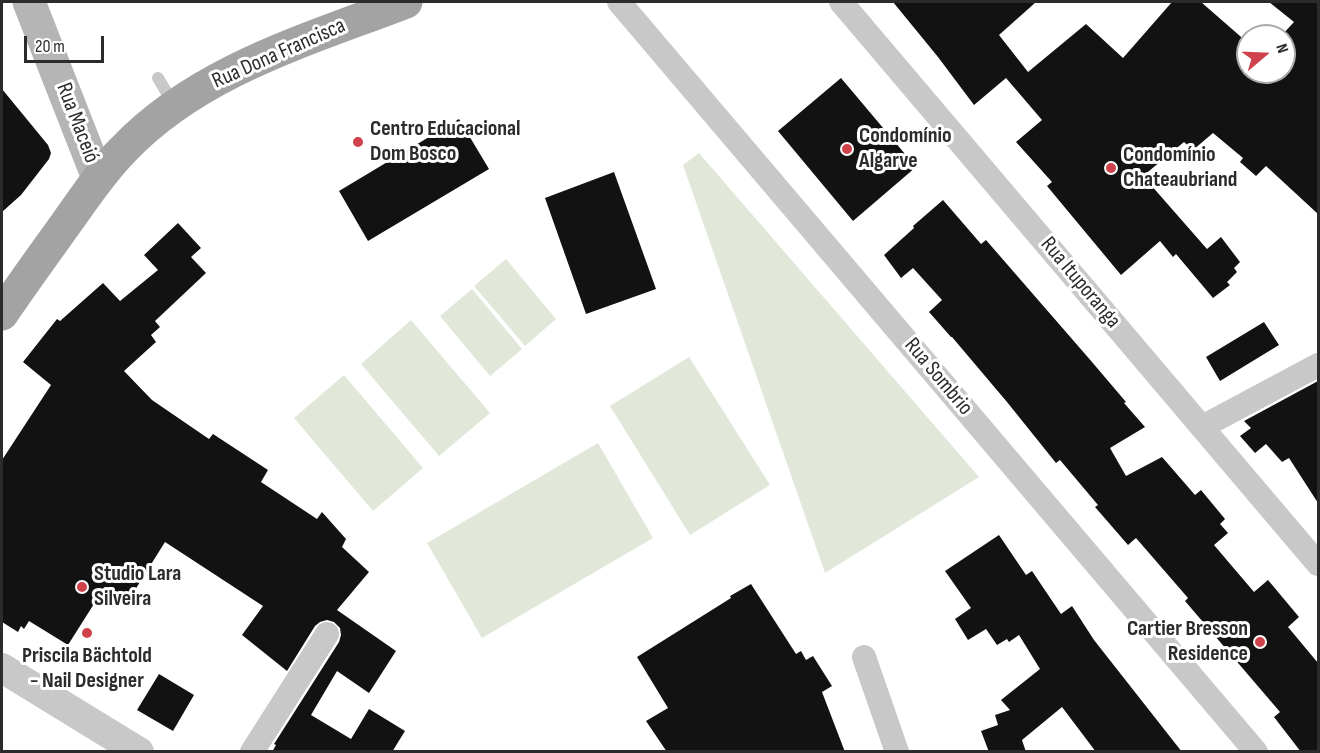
<!DOCTYPE html>
<html>
<head>
<meta charset="utf-8">
<style>
  body { margin:0 }
  #map { position:relative; width:1320px; height:753px; overflow:hidden; background:#fff; font-family:"Sofia Sans Condensed",sans-serif }
  canvas { display:block }
  .frame { position:absolute; inset:0; border:3px solid #2b2b2b; pointer-events:none }
  .north { position:absolute; left:1236px; top:24px; width:60px; height:60px; box-sizing:border-box; background:#fff; border:2px solid #aaa; border-radius:50%; rotate:71deg; font-size:16px; font-weight:700; line-height:24px; text-align:center; color:#2b2b2b }
  .north::after { content:''; display:block; margin:auto; width:21px; height:27px; background:#cf414b; clip-path:polygon(50% 0,100% 100%,50% 72%,0 100%) }
  .scale { position:absolute; left:24px; top:36px; width:80px; height:27px; box-sizing:border-box; border:3px solid #2b2b2b; border-top:0; padding-left:8px; font-size:18px; line-height:21px; white-space:nowrap; color:#2b2b2b; -webkit-text-stroke:4px #fff; paint-order:stroke }
</style>
</head>
<body>
<div id="map">
<canvas width="1320" height="753"></canvas>
<div class="frame"></div>
<div class="north">N</div>
<div class="scale">20 m</div>
</div>
<script>
const ctx = document.querySelector('canvas').getContext('2d');
ctx.lineJoin = 'round';
function fill(path, color) { ctx.fillStyle = color; ctx.fill(path, 'evenodd'); }
function trace(path, color, width, dash) { ctx.strokeStyle = color; ctx.lineWidth = width; ctx.lineCap = dash ? 'butt' : 'round'; ctx.setLineDash(dash || []); ctx.stroke(path); }
function label(font, color, halo, rows, align = 'center') {
  ctx.font = font + ' "Sofia Sans Condensed",sans-serif'; ctx.lineWidth = 6; ctx.setLineDash([]); ctx.textBaseline = 'middle'; ctx.strokeStyle = halo; ctx.fillStyle = color; for (const [text, x, y, turn = 0] of rows) {
    ctx.save(); ctx.translate(x, y); ctx.rotate((+turn || 0) * Math.PI / 180); ctx.textAlign = isNaN(turn) ? turn : align; if (halo) ctx.strokeText(text, 0, 0); ctx.fillText(text, 0, 0); ctx.restore();
  }
}
fill(new Path2D(`
  M699,153L979,477L825,573L683,165Z
  M506,259L556,319L525,346L474,286Z
  M472,289L522,349L490,376L440,316Z
  M411,320L490,413L439,456L361,364Z
  M689,357L770,485L690,535L610,406Z
  M344,375L423,468L373,511L294,418Z
  M598,443L653,538L482,638L427,543Z`), '#e1e8da');
fill(new Path2D(`
  M893,2H1036L999,35L1028,72L1086,24L1123,58L1172,2H1201L1248,43V72H1284V36H1281L1294,22L1269,2H1318V214L1266,166L1256,176L1240,162L1243,158L1213,133L1193,150L1184,142L1143,176L1207,249L1221,237L1240,262L1234,268L1237,272L1227,282L1230,285L1213,298L1176,254L1173,257L1160,241L1121,275L1047,186L1052,182L1016,142L1042,120L1006,78L974,105L938,57Z
  M841,78L916,167L853,221L778,131Z
  M2,89L48,145L51,153L49,159L21,195L2,212Z
  M459,119L489,169L368,241L339,191Z
  M614,172L656,289L586,314L545,198Z
  M943,200L981,244L986,240L1092,362L1126,402L1124,403L1145,427L1110,448L1126,476L1162,457L1195,495L1201,490L1225,519L1220,524L1228,533L1214,545L1254,592L1268,580L1299,617L1288,627L1318,663V752H1301L1274,717L1280,712L1185,601L1188,598L1136,538L1128,545L1095,507L1098,505L1060,460L1056,463L1007,402L952,337H951L929,312L942,300L913,268L901,278L884,255L914,228L913,226Z
  M178,223L201,248L191,257L206,273L155,321L160,327L151,335L156,342L124,371L152,400L209,439L213,434L268,470L261,482L317,519L322,512L346,539L342,547L369,572L337,610L396,651L369,693L337,671L311,715L351,739L369,709L405,731L392,752H272L276,745L274,744L339,642L341,635L340,628L334,622L327,620L320,622L315,626L287,671L242,635L263,606L165,542L130,598L123,594L120,599L104,588L68,645L29,621L24,629L21,626L18,632L2,622V460L51,385L23,362L57,319L60,321L103,283L120,301L158,270L144,255Z
  M1264,322L1279,345L1220,381L1206,357Z
  M1318,381V503L1289,458L1282,462L1266,444L1255,453L1240,436L1251,428L1244,421Z
  M999,535L1026,575L1032,571L1061,614L1072,606L1094,640L1182,752H1096L1062,707L1022,740L1026,752H989L981,731L998,725L995,715L1010,710L1001,700L1040,669L1019,635L1009,642L1007,639L997,645L986,629L968,640L955,619L971,608L945,571Z
  M751,584L796,654L801,651L806,660L813,656L832,686L822,692L845,752H667L646,721L668,708L637,657L731,598L730,596Z
  M159,674L194,695L173,731L137,710Z`), '#121212');
trace(new Path2D(`
  M158,78L174,105`), '#c8c8c8', 12);
trace(new Path2D(`
  M619,2L1256,752
  M841,2L1318,564
  M1202,427L1318,365
  M864,657L897,752
  M252,752L327,634`), '#c8c8c8', 24);
trace(new Path2D(`
  M2,668L139,752`), '#c8c8c8', 30);
trace(new Path2D(`
  M29,2L98,178`), '#b5b5b5', 33);
trace(new Path2D(`
  M2,314C23,283 45,253 67,222C85,197 101,172 123,150C198,71 307,40 406,2`), '#a3a3a3', 33);
for (const [x, y, r, color] of [
  [358,142,6,"#cf414b"],
  [847,149,6,"#cf414b"],
  [1111,168,6,"#cf414b"],
  [82,587,6,"#cf414b"],
  [87,633,6,"#cf414b"],
  [1260,642,6,"#cf414b"]
]) { const dot = new Path2D(); dot.arc(x, y, r, 0, 2 * Math.PI); ctx.fillStyle = color; ctx.fill(dot); trace(dot, '#fff', 2); }
label('22px', '#2b2b2b', '#fff', [
  ["Rua Dona Francisca",279,54,-24],
  ["Rua Maceió",77,123,69],
  ["Rua Ituporanga",1080,283,50],
  ["Rua Sombrio",938,377,50]
]);
label('bold 22px', '#2b2b2b', '#fff', [
  ["Centro Educacional",370,129],
  ["Dom Bosco",370,154],
  ["Condomínio",859,136],
  ["Algarve",859,161],
  ["Condomínio",1123,155],
  ["Chateaubriand",1123,180],
  ["Studio Lara",94,574],
  ["Silveira",94,599],
  ["Cartier Bresson",1248,629,"right"],
  ["Residence",1248,654,"right"],
  ["Priscila Bächtold",87,656,"center"],
  ["- Nail Designer",87,681,"center"]
], 'left');
</script>
</body>
</html>
